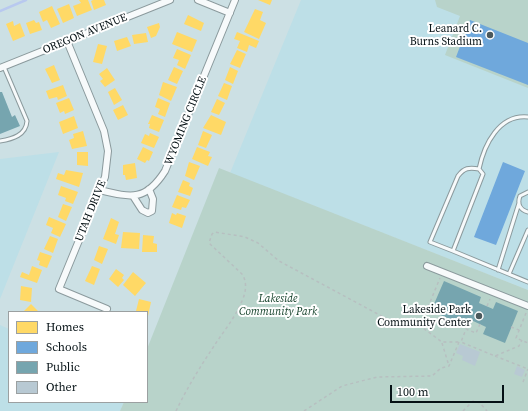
<!DOCTYPE html>
<html>
<head>
<meta charset="utf-8">
<style>
  body { margin:0 }
  #map { position:relative; width:528px; height:411px; overflow:hidden; background:#cce0e4; font-family:"Source Serif 4",serif }
  canvas { display:block }
  .legend { position:absolute; left:8px; top:311px; width:140px; height:92px; box-sizing:border-box; background:#fff; border:1px solid #9ba0a1; margin:0; padding:5px 7px; list-style:none; font-size:12px; color:#051115 }
  .legend li { display:flex; align-items:center; gap:8px; height:20px }
  .legend b { width:20px; border:1px solid #9ba0a1 }
  .scale { position:absolute; left:390px; top:385px; width:114px; height:18px; box-sizing:border-box; border:2px solid #051115; border-top:0; padding-left:5px; font-size:12px; line-height:14px; white-space:nowrap; color:#051115; -webkit-text-stroke:3px #fff; paint-order:stroke }
</style>
</head>
<body>
<div id="map">
<canvas width="528" height="411"></canvas>
<ul class="legend">
<li><b style="height:11px;background:#ffd966"></b>Homes</li>
<li><b style="height:11px;background:#6fa8dc"></b>Schools</li>
<li><b style="height:11px;background:#76a5af"></b>Public</li>
<li><b style="height:11px;background:#b8c9d3"></b>Other</li>
</ul>
<div class="scale">100 m</div>
</div>
<script>
const ctx = document.querySelector('canvas').getContext('2d');
ctx.lineJoin = 'round';
function fill(path, color) { ctx.fillStyle = color; ctx.fill(path, 'evenodd'); }
function trace(path, color, width, dash) { ctx.strokeStyle = color; ctx.lineWidth = width; ctx.lineCap = dash ? 'butt' : 'round'; ctx.setLineDash(dash || []); ctx.stroke(path); }
function label(font, color, halo, rows, align = 'center') {
  ctx.font = font + ' "Source Serif 4",serif'; ctx.lineWidth = 4; ctx.setLineDash([]); ctx.textBaseline = 'middle'; ctx.strokeStyle = halo; ctx.fillStyle = color; for (const [text, x, y, turn = 0] of rows) {
    ctx.save(); ctx.translate(x, y); ctx.rotate((+turn || 0) * Math.PI / 180); ctx.textAlign = isNaN(turn) ? turn : align; if (halo) ctx.strokeText(text, 0, 0); ctx.fillText(text, 0, 0); ctx.restore();
  }
}
fill(new Path2D(`
  M301,0H528V290L230,173Z
  M59,152L0,299V159Z
  M0,325L9,329V402H124L120,411H0Z`), '#bddfe7');
fill(new Path2D(`
  M435,0H528V88L445,55L460,16L437,7Z
  M219,168L528,290V411H120L124,402H147V349Z`), '#b8d3ca');
fill(new Path2D(`
  M79,0H88L92,10L77,16L73,6L81,3Z
  M93,0H104L106,5L94,10L91,1Z
  M258,0H272L270,5Z
  M69,4L74,18L63,23L57,9Z
  M52,6L60,24L51,28L47,20L43,22L39,12Z
  M255,9L263,12L260,20L266,23L259,39L244,32Z
  M188,15L204,23L201,31L184,24Z
  M34,20L36,23L39,22L42,30L30,34L26,23Z
  M13,21L14,26L20,23L25,36L13,41L6,24Z
  M159,23L160,27L156,36L151,38L147,27Z
  M177,32L197,40L192,52L172,44Z
  M237,32L259,41L256,48L249,45L247,52L237,48L240,41L234,39Z
  M146,33L148,42L134,44L132,35Z
  M127,37L131,46L117,51L114,41Z
  M98,44L107,46L102,64L93,62Z
  M177,49L191,55L185,69L177,65L179,60L173,58Z
  M237,50L246,54L240,68L230,64Z
  M54,65L60,80L52,83L45,69Z
  M174,67L183,71L177,84L168,80Z
  M230,67L238,71L233,84L225,80Z
  M107,68L115,80L105,87L100,81L103,79L99,74Z
  M163,82L177,87L171,101L159,95Z
  M224,83L232,86L227,100L218,96Z
  M63,85L67,96L58,100L57,97L49,99L46,91Z
  M115,88L122,100L114,105L108,92Z
  M69,98L74,110L65,114L64,111L60,113L56,103Z
  M158,98L170,103L165,117L158,114L160,109L155,107Z
  M217,99L225,103L219,115L211,112Z
  M123,105L128,115L118,120L113,110Z
  M152,115L164,120L159,132L149,128L150,124H148Z
  M211,115L226,122L221,135L203,128Z
  M74,116L78,128L63,134L59,122Z
  M83,131L87,146L72,149L69,140L74,138L73,134Z
  M203,131L212,135L206,148L198,145Z
  M150,133L159,137L154,148L141,143L145,134L149,136Z
  M143,147L153,152L149,161L147,160L145,163L137,159Z
  M197,147L210,152L208,156L212,157L208,166L192,159Z
  M77,152H88V166L77,165Z
  M189,162L200,166L194,180L185,176Z
  M135,163L137,178L126,180L125,175H123V165Z
  M66,170L83,173L79,187L56,179L58,173L64,175Z
  M183,180L190,183L189,186L193,188L190,196L178,192Z
  M61,186L78,192L73,204L65,201L66,198L58,195Z
  M177,195L190,200L186,208L182,207L181,210L172,207Z
  M63,204L72,207L66,221L58,217Z
  M172,213L176,215L177,213L186,216L182,228L169,223Z
  M49,217L66,224L60,237L51,233L53,228L46,225Z
  M111,218L119,222L115,234L119,235L116,244L103,239Z
  M123,232L140,233L139,249L121,248Z
  M143,235L154,236L153,243L157,244V252H142Z
  M50,236L58,239L53,253L44,249Z
  M99,246L108,249L102,264L94,260Z
  M40,252L52,256L47,268L39,265L40,261L37,260Z
  M32,266L42,270L37,283L20,277L22,272L29,275Z
  M92,266L100,269L94,285L85,281Z
  M116,269L124,275L122,278L124,280L118,287L109,279Z
  M133,272L146,283L135,296L123,285Z
  M21,286L32,288L31,302L20,300Z
  M139,299L151,302L148,316L147,312L136,311Z
  M31,304L39,312H23Z`), '#ffd966');
fill(new Path2D(`
  M470,20L528,43V85L456,57Z
  M503,162L525,171L496,245L474,237Z`), '#6fa8dc');
fill(new Path2D(`
  M0,92H2L12,117L15,115L20,126L0,134Z
  M444,281L481,297L479,303L493,309L496,302L518,311L505,343L483,334L486,327L471,320L469,327L431,311Z`), '#76a5af');
trace(new Path2D(`
  M0,11L26,0`), '#b8c9ef', 2.5);
fill(new Path2D(`
  M460,344L480,352L475,366L462,360L463,356L456,353Z
  M517,366L525,370L522,377L514,374Z`), '#b8c9d3');
const service = new Path2D(`
  M528,117C499,114 484,145 479,169L483,174L453,251L528,282
  M0,141C13,139 26,135 27,121L4,67
  M528,192L520,196C517,204 520,210 528,212
  M453,251L430,242L458,176C464,168 469,167 479,169
  M498,270L519,203
  M509,274L528,230`);
const minor = new Path2D(`
  M198,0L230,13
  M67,41L104,131L108,151L105,177L59,289L107,309
  M0,68L170,0
  M100,190C132,198 146,201 165,171L235,0
  M133,196L142,210L148,213L152,211L153,199L149,189
  M427,266L528,306`);
trace(service, '#8b9a9d', 5);
trace(minor, '#8b9a9d', 8);
trace(new Path2D(`
  M487,306L490,299
  M428,307L440,278
  M526,313L516,338L528,343
  M480,324L476,333L466,329L461,342L495,356L519,346L522,340
  M511,327L519,330
  M442,343L449,366
  M495,356L528,369
  M523,382L528,369
  M176,411C187,388 200,367 214,346C223,332 235,318 242,301C246,292 247,284 243,275L209,243L212,234L215,232L245,237L258,243L279,261L389,320L407,319L412,320L442,342H461
  M304,411L342,386L377,377L432,376L441,368L449,366L459,342
  M463,411L473,401L480,403L487,411`), '#b7bfc0', 1.5, [3, 3]);
trace(service, '#f7fafb', 3);
trace(minor, '#f7fafb', 6);
for (const [x, y, r, color] of [
  [490,35,4,"#4b595d"],
  [479,316,4,"#4b595d"]
]) { const dot = new Path2D(); dot.arc(x, y, r, 0, 2 * Math.PI); ctx.fillStyle = color; ctx.fill(dot); trace(dot, '#fff', 1.5); }
label('11px', '#051115', '#fff', [
  ["Leanard C.",482,29],
  ["Burns Stadium",482,42],
  ["Lakeside Park",471,310],
  ["Community Center",471,323]
], 'right');
label('11px', '#051115', '#fff', [
  ["OREGON AVENUE",85,34,-22],
  ["WYOMING CIRCLE",186,121,-68],
  ["UTAH DRIVE",91,211,-68]
]);
label('italic 11px', '#134029', '#fff', [
  ["Lakeside",278,299],
  ["Community Park",278,312]
]);
</script>
</body>
</html>
